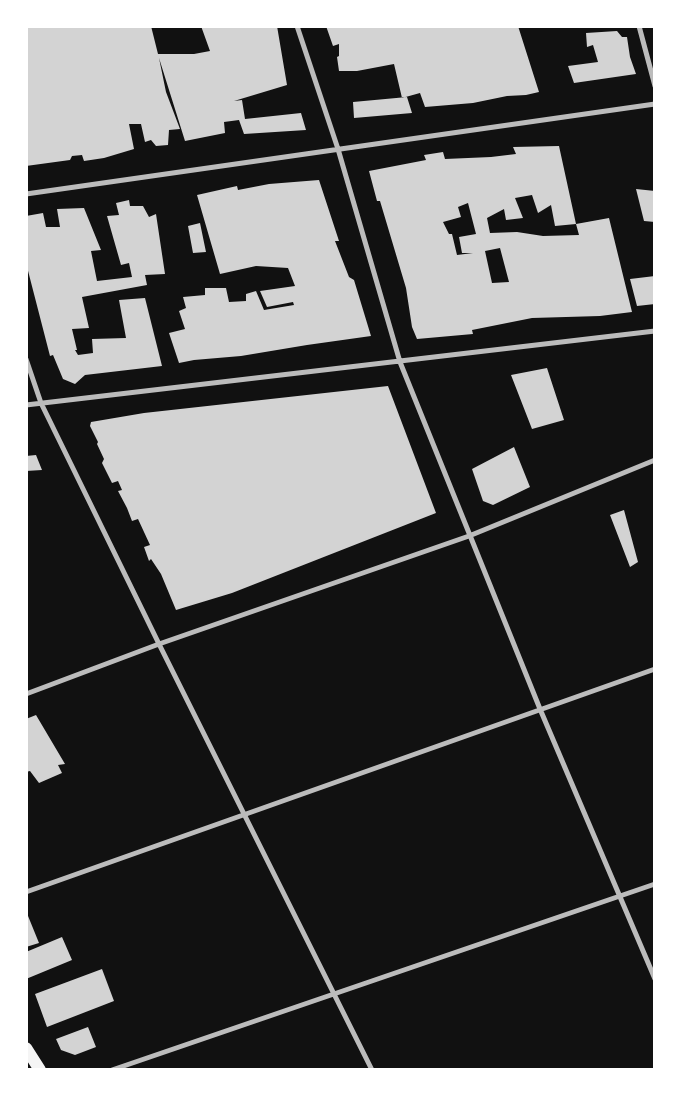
<!DOCTYPE html>
<html>
<head>
<meta charset="utf-8">
<style>
  body { margin:0 }
  #map { position:relative; width:681px; height:1096px; overflow:hidden; background:#111; font-family:Roboto,sans-serif }
  canvas { display:block }
  .frame { position:absolute; inset:0; border:28px solid #fff; pointer-events:none }
</style>
</head>
<body>
<div id="map">
<canvas width="681" height="1096"></canvas>
<div class="frame"></div>
</div>
<script>
const ctx = document.querySelector('canvas').getContext('2d');
ctx.lineJoin = 'round';
function fill(path, color) { ctx.fillStyle = color; ctx.fill(path, 'evenodd'); }
function trace(path, color, width, dash) { ctx.strokeStyle = color; ctx.lineWidth = width; ctx.lineCap = dash ? 'butt' : 'round'; ctx.setLineDash(dash || []); ctx.stroke(path); }
fill(new Path2D(`
  M26,26H151L158,54H194L210,51L201,26H277L287,85L234,101L242,100L245,119L301,113L306,130L244,134L239,120L224,122L225,133L185,141L159,58L166,92L180,129L169,130L168,145L156,146L151,140L145,142L141,124H129L134,149L104,158L84,161L82,155L72,156L70,160L26,166Z
  M326,26H518L539,92L526,95L507,96L473,103L425,107L420,93L402,98L394,64L357,71H339L337,57L339,56V44L333,46Z
  M617,31L622,37H627L630,57L636,74L574,83L568,66L598,62L593,45L587,47L586,33Z
  M407,97L412,113L354,118L353,102Z
  M559,146L576,224L555,226L551,205L538,213L532,195L515,198L523,218L506,220L504,209L487,218L490,233L517,232L543,236L579,235L576,224L609,218L632,312L600,316L532,318L472,330L473,334L417,339L412,327L406,288L380,201H377L369,171L426,160L424,155L443,152L445,159L491,157L516,154L513,147ZM468,203L476,234L459,237L462,253H473L457,255L452,234H449L443,222L461,217L458,207ZM500,248L509,282L492,283L485,251Z
  M319,180L339,241H335L349,277L354,280L371,336L307,345L241,356L194,360L179,363L169,333L185,329L179,311L186,308L183,297L205,295V288H226L229,302L246,301V294L256,291L264,310L294,305L293,302L267,307L260,291L295,286L288,268L256,266L220,274L197,195L237,186L238,190L269,184Z
  M636,189L655,191V222L644,221Z
  M129,200L130,206H143L149,217L156,214L165,274L145,275L147,285L82,297L89,328L72,329L77,350H75L78,355L93,353L92,339L126,338L119,300L145,298L162,366L85,375L75,384L63,379L53,355L50,356L26,263V216L43,213L46,227H60L57,209L84,208L101,250L91,251L97,281L132,277L129,263L121,265L107,216L119,215L116,203Z
  M200,223L206,252L193,253L188,226Z
  M655,276V304L637,306L630,279Z
  M547,368L564,420L532,429L511,375Z
  M388,386L436,513L232,593L176,610L161,574L151,559L149,561L144,547L150,545L138,519L132,521L127,508L118,491L122,490L118,481L112,483L102,463L104,459L97,444L98,442L90,426L91,422L144,413Z
  M514,447L530,487L493,505L483,501L472,469Z
  M36,455L42,470L26,471V456Z
  M624,510L638,562L630,567L610,515Z
  M36,715L65,764L58,765L62,773L39,783L30,771L26,772V719Z
  M26,911L39,943L26,947Z
  M62,937L72,960L26,979V952Z
  M102,969L114,1001L47,1027L35,994Z
  M88,1027L96,1047L75,1055L61,1050L56,1039Z`), '#d3d3d3');
trace(new Path2D(`
  M297,26L338,149L400,362L540,709L655,979
  M639,26L655,86
  M26,194L655,104
  M26,359L41,403L159,644L372,1070
  M26,405L655,331
  M26,694L159,644L469,536L655,460
  M26,892L655,669
  M112,1070L655,884`), '#bcbcbc', 5);
trace(new Path2D(`
  M26,1048L40,1070`), '#f5f5f5', 12);
</script>
</body>
</html>
